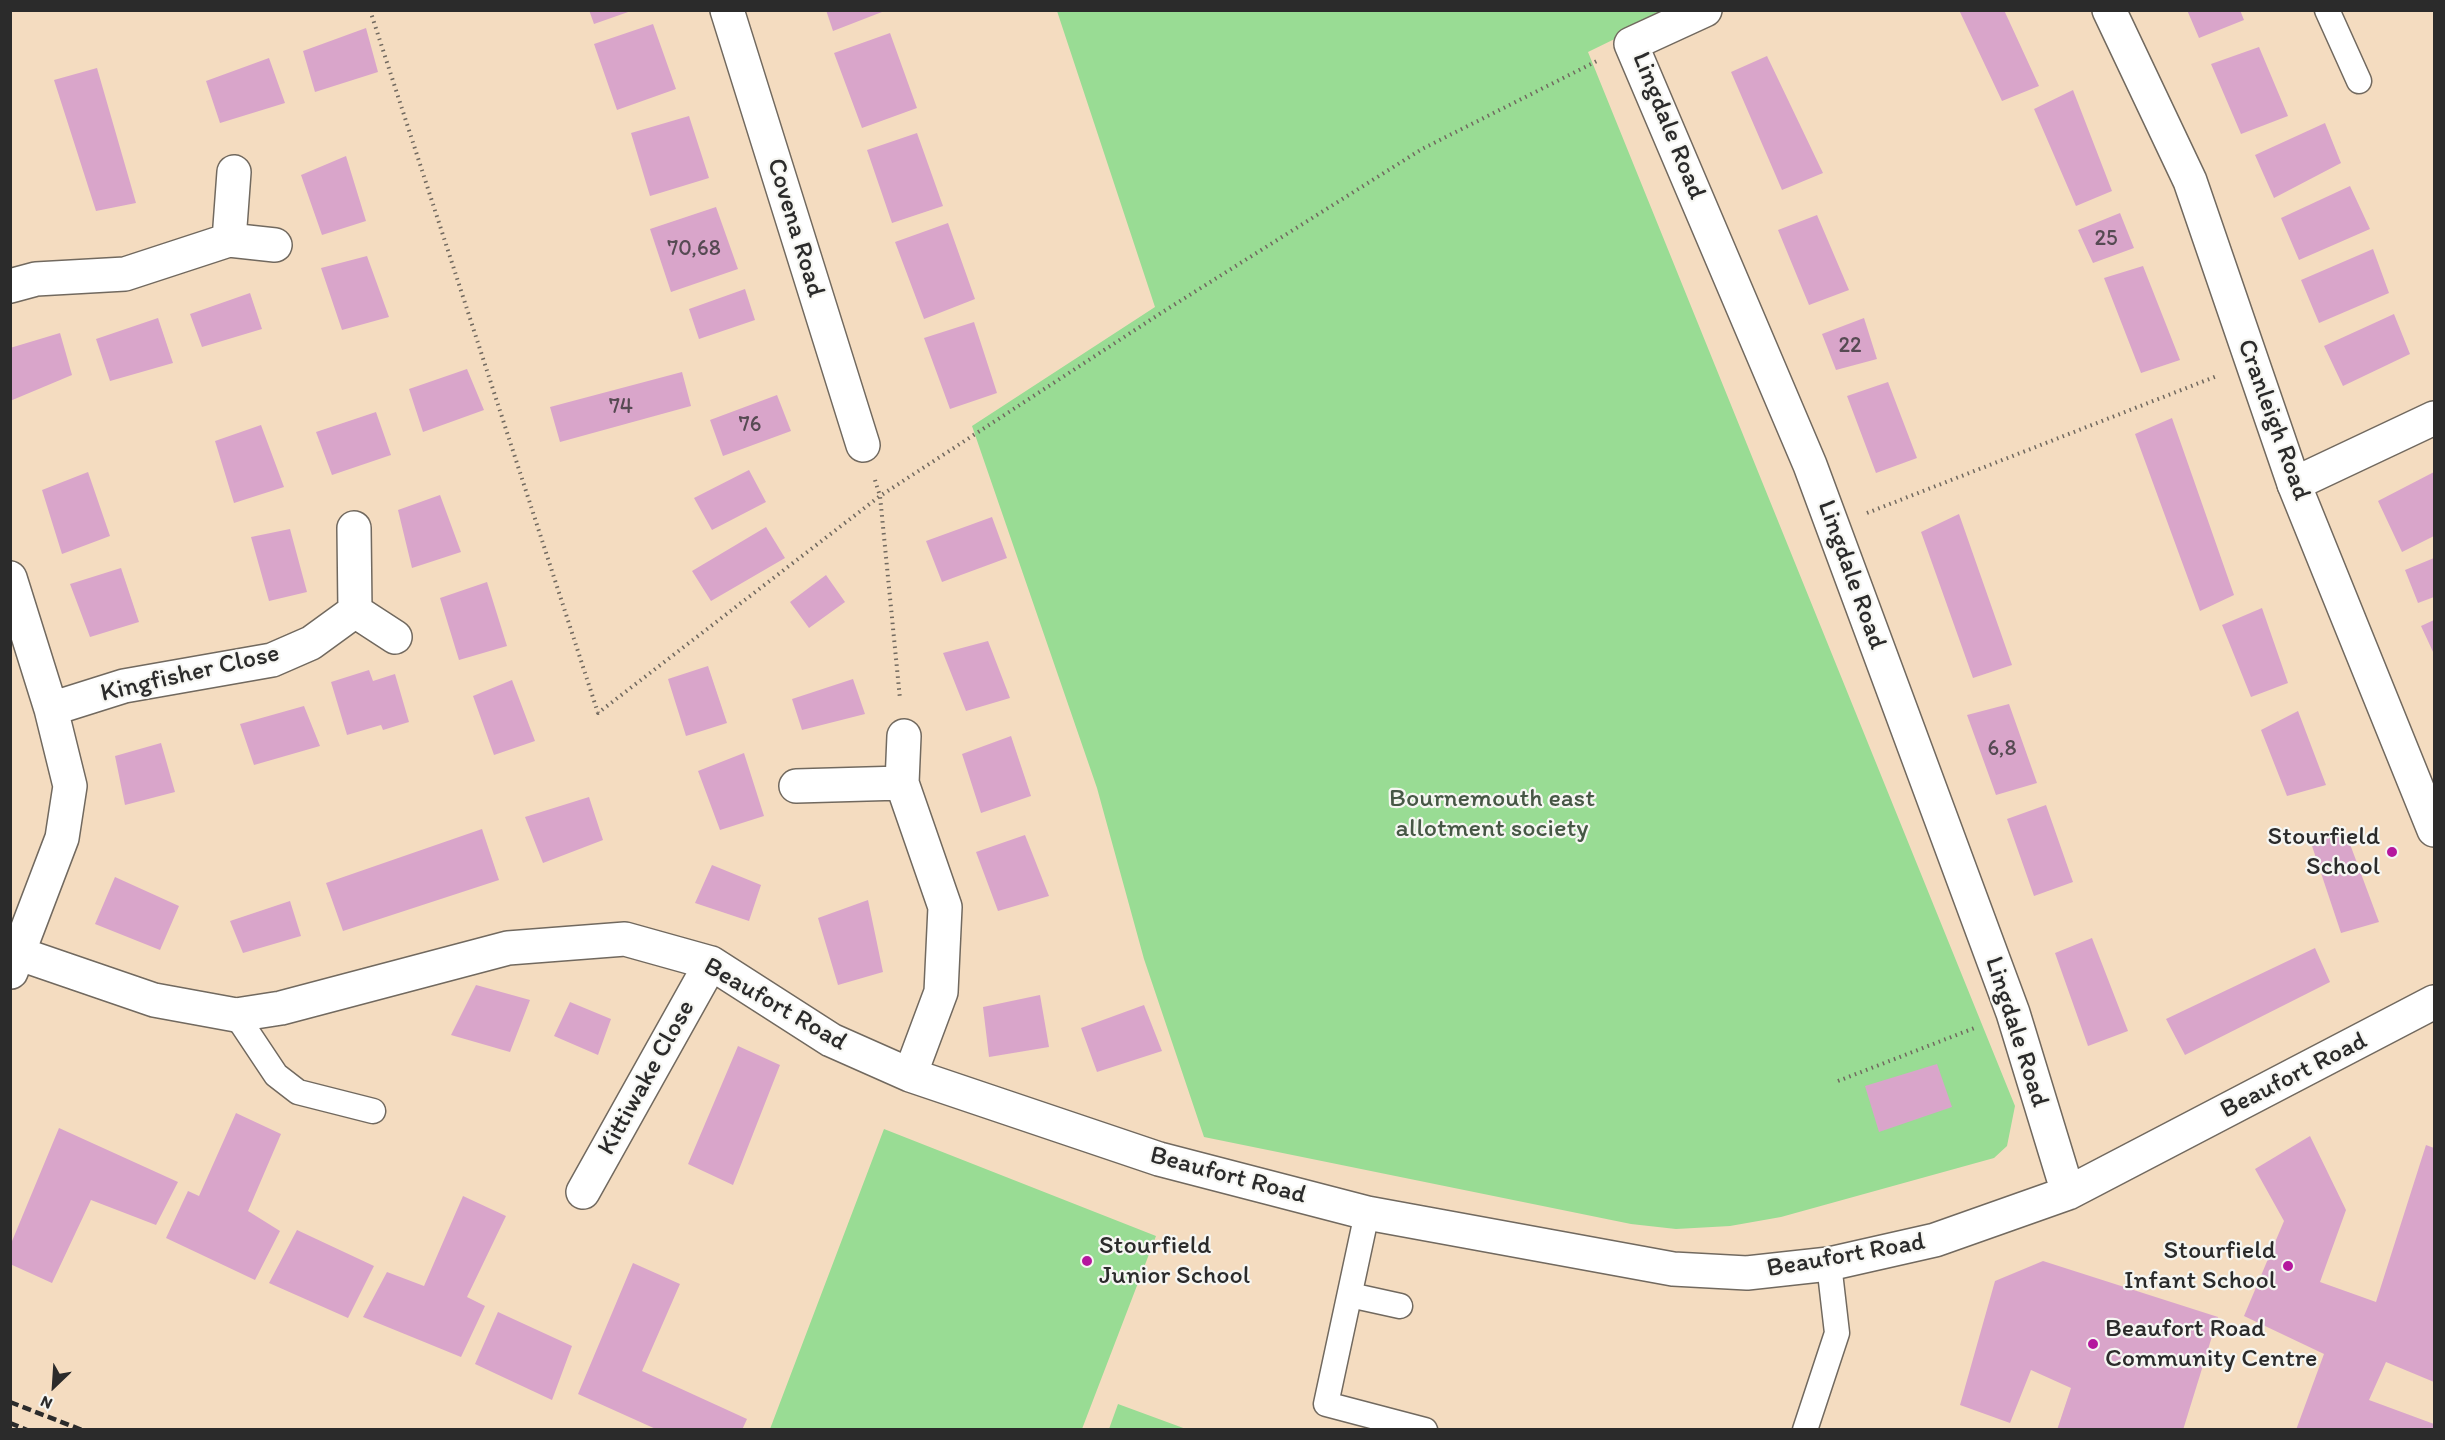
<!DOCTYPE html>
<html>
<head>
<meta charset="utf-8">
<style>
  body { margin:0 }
  #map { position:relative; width:2445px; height:1440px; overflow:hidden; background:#f4dcc0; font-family:Itim,sans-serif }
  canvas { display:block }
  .frame { position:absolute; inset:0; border:12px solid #2b2b2b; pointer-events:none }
  .north { position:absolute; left:24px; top:1356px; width:60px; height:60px; -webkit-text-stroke:4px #f6f6f2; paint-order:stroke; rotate:205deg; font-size:16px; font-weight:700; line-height:24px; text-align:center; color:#2b2b2b }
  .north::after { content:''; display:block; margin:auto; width:21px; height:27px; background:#2b2b2b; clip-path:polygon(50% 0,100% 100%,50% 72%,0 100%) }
</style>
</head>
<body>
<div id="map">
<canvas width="2445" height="1440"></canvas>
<div class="frame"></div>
<div class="north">N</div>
</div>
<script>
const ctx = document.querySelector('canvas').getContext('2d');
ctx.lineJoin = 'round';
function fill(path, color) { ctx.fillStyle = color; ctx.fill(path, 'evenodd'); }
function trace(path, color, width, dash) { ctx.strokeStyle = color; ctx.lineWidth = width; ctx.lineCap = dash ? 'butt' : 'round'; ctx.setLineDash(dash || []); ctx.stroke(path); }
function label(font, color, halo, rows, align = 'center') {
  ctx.font = font + ' Itim,sans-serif'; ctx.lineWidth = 4.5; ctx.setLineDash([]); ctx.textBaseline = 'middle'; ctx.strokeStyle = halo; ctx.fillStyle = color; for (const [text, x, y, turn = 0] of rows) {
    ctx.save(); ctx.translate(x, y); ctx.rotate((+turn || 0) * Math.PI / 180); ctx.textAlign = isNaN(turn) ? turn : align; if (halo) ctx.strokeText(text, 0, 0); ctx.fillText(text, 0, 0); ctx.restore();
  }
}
fill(new Path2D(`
  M1057,11H1672L1588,52L2015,1106L2007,1146L1994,1158L1781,1217L1730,1226L1676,1229L1631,1224L1204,1137L1144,959L1097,788L972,426L1155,307Z
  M884,1129L1156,1236L1082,1429H770Z
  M1118,1404L1186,1429H1109Z`), '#99dc94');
fill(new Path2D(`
  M589,10H631V11L594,24Z
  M826,10H881L882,12L833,31Z
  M1959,10H2004L2039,86L2002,101Z
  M2187,10H2240L2244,20L2199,38Z
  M653,24L676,89L617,110L594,44Z
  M366,28L378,72L315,92L303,51Z
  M890,33L917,108L862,128L834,53Z
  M2259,47L2288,116L2241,134L2211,64Z
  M1767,56L1823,173L1782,190L1731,72Z
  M269,58L285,103L220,123L206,81Z
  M97,68L136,203L96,211L54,80Z
  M2073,90L2112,191L2076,206L2034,109Z
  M689,116L709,178L650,196L631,133Z
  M2325,123L2341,163L2274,198L2255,155Z
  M917,133L943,206L892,223L867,150Z
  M346,156L366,221L322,235L301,175Z
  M2350,186L2370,229L2299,260L2281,218Z
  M716,207L738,269L671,292L650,229Z
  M2120,213L2134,248L2093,263L2078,230Z
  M1817,215L1849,290L1809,305L1778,230Z
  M948,223L975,299L924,319L895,242Z
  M2373,249L2389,293L2319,323L2301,280Z
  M367,256L389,317L342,330L321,268Z
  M2143,266L2180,360L2141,373L2104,278Z
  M745,289L755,320L699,339L689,309Z
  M250,293L262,329L202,347L190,314Z
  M2394,314L2410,354L2343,386L2324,346Z
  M158,318L173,363L110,381L96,339Z
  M1864,318L1877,359L1836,370L1822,334Z
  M974,322L997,393L950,409L924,338Z
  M60,333L72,375L10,401V348Z
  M467,369L484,410L423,432L409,389Z
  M682,372L691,406L560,442L550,407Z
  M1888,382L1917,458L1876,473L1847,396Z
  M777,395L791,431L723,456L710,420Z
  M376,412L391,455L332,475L316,432Z
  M2172,418L2234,595L2200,611L2135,434Z
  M261,425L284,487L234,503L215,441Z
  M749,470L766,502L712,530L694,498Z
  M88,472L110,536L62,554L42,490Z
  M2434,472V536L2402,552L2378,501Z
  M440,495L461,552L412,568L398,510Z
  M1959,514L2012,665L1973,678L1921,532Z
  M992,517L1007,558L942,582L926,541Z
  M766,527L785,558L711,601L692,571Z
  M290,529L307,592L269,601L251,537Z
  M2434,558V597L2418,603L2405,570Z
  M121,568L139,622L90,637L70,584Z
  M826,575L845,602L809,628L790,602Z
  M487,582L507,646L459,660L440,598Z
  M2262,608L2288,683L2251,697L2222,625Z
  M2434,620V654L2421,626Z
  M988,641L1010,698L966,711L943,653Z
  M708,666L727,723L686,736L668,679Z
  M369,670L373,681L395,674L409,722L383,730L381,725L347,735L331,682Z
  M853,679L865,714L802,730L792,699Z
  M512,680L535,741L494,755L473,696Z
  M2009,704L2037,783L1996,795L1967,715Z
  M304,706L320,746L254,765L240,724Z
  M2298,711L2326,785L2287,796L2261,730Z
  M1011,736L1031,796L981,813L962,754Z
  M161,743L175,792L125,805L115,756Z
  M744,753L764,816L720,830L698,771Z
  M589,797L603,840L543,863L525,817Z
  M2046,805L2073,882L2034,896L2007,819Z
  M2344,828L2379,922L2341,933L2310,840Z
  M482,829L499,880L343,931L326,883Z
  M1025,835L1049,896L998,911L976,852Z
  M712,865L761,885L749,921L695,903Z
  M115,877L179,906L160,950L95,924Z
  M868,900L883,972L838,985L818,918Z
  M290,901L301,936L243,953L230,921Z
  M2092,938L2128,1031L2088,1046L2055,953Z
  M2315,948L2330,982L2185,1055L2166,1019Z
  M476,985L530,1000L510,1052L451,1035Z
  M1040,995L1049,1047L989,1057L983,1007Z
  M570,1002L611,1019L598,1055L554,1036Z
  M1144,1005L1162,1051L1097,1072L1081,1028Z
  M738,1046L780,1065L733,1185L688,1164Z
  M1937,1064L1952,1107L1879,1132L1865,1086Z
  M236,1113L281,1134L248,1211L280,1231L255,1280L166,1238L188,1191L199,1196Z
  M59,1128L178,1182L156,1225L91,1200L52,1283L10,1264V1246Z
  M2310,1136L2346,1210L2320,1282L2376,1302L2426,1145L2434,1148V1382L2386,1362L2369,1400L2434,1424V1430H2296L2324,1354L2244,1316L2284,1221L2255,1169Z
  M463,1196L506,1216L467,1297L485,1306L461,1357L363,1317L387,1272L424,1286Z
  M297,1230L374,1266L348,1318L269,1283Z
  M2043,1261L2218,1317L2183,1430H2057L2071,1388L2031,1370L2010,1423L1960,1405L1995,1281Z
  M633,1263L680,1284L642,1371L747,1419L742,1430H658L578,1394Z
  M498,1312L572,1346L552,1400L475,1364Z`), '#d9a5ca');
const service = new Path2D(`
  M2327,10L2359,81
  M236,1015L276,1075L298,1092L373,1111
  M1367,1213L1326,1404L1425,1430
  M1350,1295L1400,1306
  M1805,1430L1837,1333L1829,1264`);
const minor = new Path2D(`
  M727,10L863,445
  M1705,10L1631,44L1810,465L2013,1013L2068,1193
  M229,240L275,245
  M10,286L36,279L125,274L229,240L234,172
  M2294,484L2434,418
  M10,578L51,709L70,786L62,838L11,972
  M355,611L395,637
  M51,709L124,686L272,660L311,643L355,611L354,528
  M902,783L904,736
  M796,786L902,783L945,907L941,992L910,1075
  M20,954L154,1000L236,1015L281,1008L508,948L625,939L711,963L831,1040L910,1075L1159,1159L1367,1213L1673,1269L1747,1273L1829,1264L1935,1240L2068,1193L2434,1002
  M583,1192L711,963`);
const tertiary = new Path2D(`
  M2109,10L2190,181L2294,484L2434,830`);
trace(service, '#71695f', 27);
trace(minor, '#71695f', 36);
trace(tertiary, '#71695f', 36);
trace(new Path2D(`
  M370,10L598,713L880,496L1161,313L1422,149L1599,60
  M875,480L880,496L900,699
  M1867,513L2217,376
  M1838,1081L1977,1027`), '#71695f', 4, [1.5, 4.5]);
trace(service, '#fff', 24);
trace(minor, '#fff', 33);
trace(tertiary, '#fff', 33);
trace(new Path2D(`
  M10,1402L82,1430
  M10,1423L27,1430`), '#2b2b2b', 4.5, [9, 4.5]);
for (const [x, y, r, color] of [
  [2392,852,6,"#b5179e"],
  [1087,1261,6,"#b5179e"],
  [2288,1266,6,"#b5179e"],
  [2093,1344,6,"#b5179e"]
]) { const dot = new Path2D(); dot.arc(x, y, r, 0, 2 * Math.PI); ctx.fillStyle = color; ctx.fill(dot); trace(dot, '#f6f6f2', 2); }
label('22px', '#564a53', null, [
  ["25",2106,239],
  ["70,68",694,249],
  ["22",1850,346],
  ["74",621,407],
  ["76",750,425],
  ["6,8",2002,749]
]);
label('26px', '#2b2b2b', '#f6f6f2', [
  ["Lingdale Road",1668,126,68],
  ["Covena Road",795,228,73],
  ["Cranleigh Road",2273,420,70],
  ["Lingdale Road",1851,575,70],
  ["Kingfisher Close",190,674,-13],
  ["Beaufort Road",775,1005,30],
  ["Lingdale Road",2016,1032,72],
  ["Beaufort Road",2294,1076,-27],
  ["Kittiwake Close",647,1078,-61],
  ["Beaufort Road",1228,1176,15],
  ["Beaufort Road",1846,1256,-10]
]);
label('26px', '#465745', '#f6f6f2', [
  ["Bournemouth east",1492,799],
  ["allotment society",1492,829]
]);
label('26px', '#2b2b2b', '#f6f6f2', [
  ["Stourfield",2380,837],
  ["School",2380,867],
  ["Stourfield",1099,1246,"left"],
  ["Junior School",1099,1276,"left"],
  ["Stourfield",2276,1251],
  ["Infant School",2276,1281],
  ["Beaufort Road",2105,1329,"left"],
  ["Community Centre",2105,1359,"left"]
], 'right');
</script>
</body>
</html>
